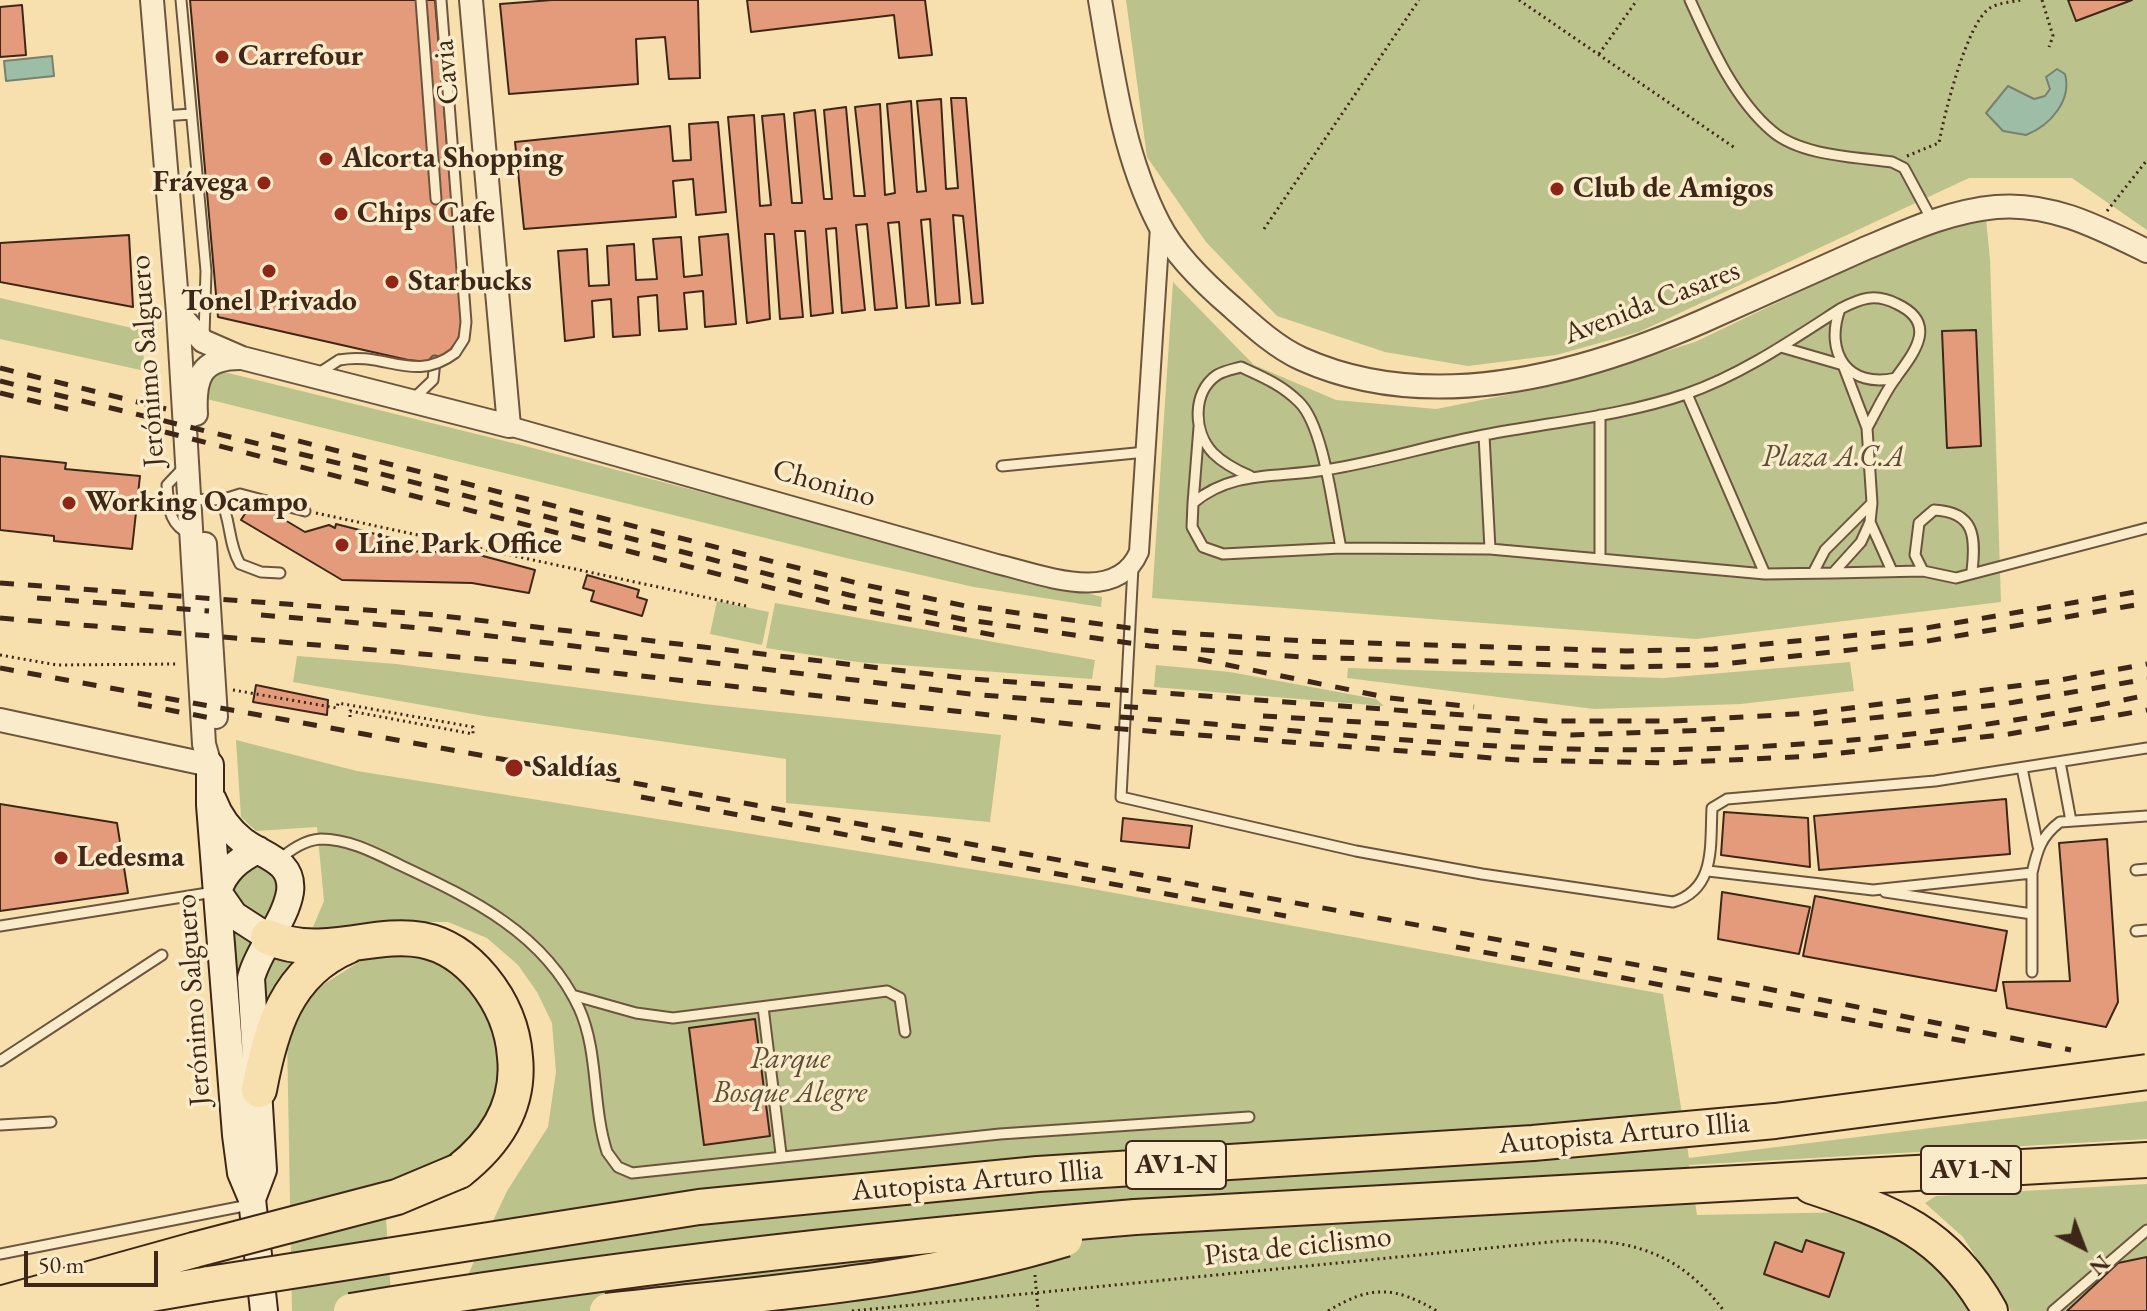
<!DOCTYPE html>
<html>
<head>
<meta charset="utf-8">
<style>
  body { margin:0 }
  #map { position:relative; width:2147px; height:1311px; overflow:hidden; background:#f7e0ae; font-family:"EB Garamond",serif }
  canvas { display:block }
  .north { position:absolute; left:2043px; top:1207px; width:80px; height:80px; -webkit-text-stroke:6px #faebca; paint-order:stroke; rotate:138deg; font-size:22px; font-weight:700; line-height:32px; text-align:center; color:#3e2718 }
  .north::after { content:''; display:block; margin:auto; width:28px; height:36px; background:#3e2718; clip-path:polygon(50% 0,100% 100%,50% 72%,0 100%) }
  .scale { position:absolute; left:24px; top:1251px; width:134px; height:36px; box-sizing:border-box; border:4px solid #3e2718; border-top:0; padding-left:10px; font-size:24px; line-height:28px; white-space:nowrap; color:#3e2718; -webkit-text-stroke:6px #faebca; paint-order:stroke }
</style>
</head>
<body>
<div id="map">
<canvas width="2147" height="1311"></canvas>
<div class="north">N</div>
<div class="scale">50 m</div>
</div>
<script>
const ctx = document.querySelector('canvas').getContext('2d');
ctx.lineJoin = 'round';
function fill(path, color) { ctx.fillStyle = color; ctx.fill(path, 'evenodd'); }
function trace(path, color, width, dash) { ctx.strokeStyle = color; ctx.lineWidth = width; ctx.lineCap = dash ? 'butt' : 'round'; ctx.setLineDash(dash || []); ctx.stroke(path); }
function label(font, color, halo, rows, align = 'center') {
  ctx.font = font + ' "EB Garamond",serif'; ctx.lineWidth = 7; ctx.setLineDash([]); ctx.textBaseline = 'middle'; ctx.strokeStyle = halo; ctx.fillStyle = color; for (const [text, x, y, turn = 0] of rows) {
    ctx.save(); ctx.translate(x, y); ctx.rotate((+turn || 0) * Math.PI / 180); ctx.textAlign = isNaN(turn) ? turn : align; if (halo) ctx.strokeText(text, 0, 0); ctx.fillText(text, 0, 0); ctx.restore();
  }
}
fill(new Path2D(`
  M1126,0H2147V230L2072,178H1969L1639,332L1556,355L1468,366L1385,352L1277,316L1206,242L1147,157Z
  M1986,219L1990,259L2001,602L1696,639L1152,598L1173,282L1254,365L1336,400L1436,409L1557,385L1695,342L1929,230Z
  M0,298L141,330L145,371L0,339Z
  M216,370L525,446L1102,597L1101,607L974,587L846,558L207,399L204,391Z
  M717,601L769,612L762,645L710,634Z
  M775,603L1095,660L1092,679L858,662L766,648Z
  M297,656L396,664L704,704L1001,735L990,822L786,803V759L484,716L293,682Z
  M1850,662L1854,691L1741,704L1594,709L1347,678L1348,668L1664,678Z
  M1156,665L1230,672L1376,699L1384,706L1154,687Z
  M236,740L357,771L1071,885L1663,994L1689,1158L2147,1101V1139L1689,1165L1697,1215L1858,1212L1902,1229L1979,1311H451L507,1191L548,1127L556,1072L552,1023L537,992L518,965L487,938L448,922H410L310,934L324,901L317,827L256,831L241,817Z
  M216,807L284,867L268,937L303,948L285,1000L252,1199Z
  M426,952L466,970L502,1032V1097L480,1135L446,1164L384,1187L392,1311H292L287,1036L313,991L370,955Z
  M2147,1184V1311H2011L1963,1237L1925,1203L1936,1196Z`), '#bbc28b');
const water = new Path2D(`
  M52,56L54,76L6,81L4,61Z
  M2057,69L2065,74C2072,100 2051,125 2026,135L2003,131L1986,113L2008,86L2034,99L2045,96L2050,89L2046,77Z`);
fill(water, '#9ebda7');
trace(water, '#78816e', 2);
const building = new Path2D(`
  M190,0H435L462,324L458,340L446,355L428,362L408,360L218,317Z
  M552,0H698L700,78L669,79L665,37L636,39L638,84L509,94L500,4Z
  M747,0H925L932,55L899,58L894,15L751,32Z
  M2068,0H2132L2076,21Z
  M22,5L26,55L0,57V7Z
  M951,98H966L983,303L972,304L963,216L953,215L960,303L936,305L930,219L921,220L929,306L906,308L899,222L888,223L897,308L875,310L867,224L856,225L865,310L842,313L836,228L826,229L833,313L811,316L805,231H795L803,317L780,319L774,234H765L770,319L747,323L728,117L754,115L760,206L771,205L762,116L784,114L792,203H802L794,113L815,110L824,199H832L824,110L846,107L854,196H865L855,107L880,104L885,195L895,193L887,104L911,101L917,192L926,191L917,101L941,99L946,189L958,188Z
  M718,122L726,212L696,215L693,179L673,181L676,217L524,229L515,142L670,126L673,161L691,160L689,124Z
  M728,234L736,324L705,327L703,291L684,293L687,329L659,331L657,295L638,297L640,335L613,337L611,299L592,301L594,337L565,341L558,251L587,249L589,286L609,285L607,246L634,244L636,280L657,279L653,239L681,237L684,277L702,275L699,237Z
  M129,235L133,307L0,282V243Z
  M1976,330L1981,446L1947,448L1942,331Z
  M0,456L66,463L65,469L140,476L132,549L54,541V536L0,530Z
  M253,501L305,532L329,525L335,528L336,524L399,540L400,551L472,553L535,570L529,593L472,583L342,580L241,520Z
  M587,575L639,590L637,597L647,600L642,616L591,601L594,591L583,588Z
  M256,685L328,700L327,715L253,702Z
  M2006,799L2010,854L1819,870L1814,816Z
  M0,804L117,823L128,893L0,911Z
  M1724,812L1808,818L1810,867L1721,855Z
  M1123,818L1192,826L1189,848L1121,841Z
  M2107,839L2118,1002L2106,1027L2007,1008L2003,982L2070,981L2059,843Z
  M1722,892L1810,907L1799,954L1718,939Z
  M1815,896L2007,931L1996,991L1803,956Z
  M755,1019L770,1136L704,1145L689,1028Z
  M1806,1240L1844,1253L1829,1297L1764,1274L1775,1242L1802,1252Z
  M2147,1257V1311H2067L2118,1263Z`);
fill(building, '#e49b7b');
trace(building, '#3e2718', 2);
const service = new Path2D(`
  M181,0L206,271L204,335
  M421,0L436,199
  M441,0L466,322L464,339L455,353
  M1690,0C1710,44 1734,99 1772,131C1801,156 1856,157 1892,162L1904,168L1932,220
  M163,116L191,114
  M1781,347L1843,365L1867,428L1872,503L1870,522L1861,542L1833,573L1765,574L1490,549L1341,548L1223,554L1203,547L1192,527L1193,503C1232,470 1277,478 1325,470C1378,462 1431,445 1484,435C1551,422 1622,416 1686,394C1741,375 1792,340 1840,309
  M316,375L339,360
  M1687,394L1765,574
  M412,400L433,380L435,361
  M1600,415V557
  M1867,428C1876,412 1884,394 1895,379C1912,355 1940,324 1897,304C1875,293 1861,298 1840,309C1824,353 1848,389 1896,378
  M1484,435L1490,549
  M1002,466L1146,452
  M184,467L167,485C169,508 168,524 191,535
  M1250,476C1236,470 1224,464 1213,453C1193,432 1192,392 1217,375C1223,371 1234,369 1241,367C1263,377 1282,385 1299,402C1324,426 1333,511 1341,548
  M189,499L221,500L240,494L305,511
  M221,500C231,521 228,543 240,564L261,572L280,573
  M1193,503L1199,427
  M1870,522L1892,571
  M1133,567L1121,797L1356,851L1482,874L1673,902C1716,889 1710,846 1712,808L1727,799L1935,781L2147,748
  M1972,571C1976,537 1975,512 1934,510L1919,523L1915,555L1923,571L1956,578L2147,528
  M1813,573L1825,550L1872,503
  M1833,573L1923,571
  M2060,762L2071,821
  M2022,768L2038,846
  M278,860C291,850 304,840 321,839C350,839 377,854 402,866C472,899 544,933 579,1008C599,1052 592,1106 607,1152L618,1167L632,1173L1000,1134L1249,1117
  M2136,870L2147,869
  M1708,871L1873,890L2032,873C2037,851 2041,836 2060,822L2147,816
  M2032,873V972
  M1885,892L2032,914
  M0,926L214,892
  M2136,931L2147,930
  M572,995L636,1013L673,1018L887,991L900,998L905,1032
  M763,1007L781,1154
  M0,1061L162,955
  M0,1125L51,1122
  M0,1254L249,1205
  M2053,1311L2147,1230`);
const minor = new Path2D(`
  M509,426L997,564C1041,574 1116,606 1139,552L1160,227`);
const tertiary = new Path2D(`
  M152,0L178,313L204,744L210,765
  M1100,0C1113,76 1123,154 1159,224C1175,255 1206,285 1233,308C1253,326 1277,348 1302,359C1429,416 1580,375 1701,322C1755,298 1810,273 1864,249C1907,231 1950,211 1996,207C2051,202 2100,228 2147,251
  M178,313L203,341L242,358L509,426L471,0
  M196,414C194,379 200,358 240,358
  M205,544L216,717
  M0,720L210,765`);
const secondary = new Path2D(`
  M210,765V805L236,1135L241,1173L252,1199L264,1311
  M213,800C219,816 229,830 243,841C262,856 294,860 290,892C285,922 259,948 251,978L263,1170L252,1199
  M258,850C239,859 224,871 218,892L234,915L268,937`);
const motorway = new Path2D(`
  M268,937C344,971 415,896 483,979C501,1001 513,1028 515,1057C520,1105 496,1142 459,1171
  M259,1090C270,1031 286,972 348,946
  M1811,1186C1892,1213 1946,1232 1990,1311
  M1135,1217L2147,1160
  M0,1304L194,1250
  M52,1311L209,1284`);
trace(service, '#6c553e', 13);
trace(minor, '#6c553e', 22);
trace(tertiary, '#6c553e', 26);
trace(secondary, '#3e2718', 30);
trace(motorway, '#3e2718', 38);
trace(new Path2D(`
  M1519,0L1735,148
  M2042,0L2053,36L2049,47
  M1599,54L1637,0
  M1907,156L1939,143C1944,115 1967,22 1990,8C1998,3 2011,2 2021,0
  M2107,211L2147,160
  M1264,229L1419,0
  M316,513L746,606
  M0,655L57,665L178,664
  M233,690L337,708L338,703L473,727V734L350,711V719
  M852,1311L1570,1240C1638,1240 1682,1256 1724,1311
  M1328,1311C1371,1285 1394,1286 1437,1311`), '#3e2718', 3, [2, 4]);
trace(service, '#faebca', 9);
trace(minor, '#faebca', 18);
trace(tertiary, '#faebca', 22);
trace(secondary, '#faebca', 26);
trace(motorway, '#f7e0ae', 34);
trace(new Path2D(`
  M0,368L166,409
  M0,381L358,468L849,595L962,619L1150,646L1303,657L1626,667L1714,665L1922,642L2147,603
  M0,393L71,410
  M165,432L846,607L1004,637
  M271,434L865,585L966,606L1152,631L1304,641L1627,651L1713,649L1920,629L2147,590
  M0,583L435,615L972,679L1546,721H1673L1813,713L2060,680L2147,664
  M37,598L209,611
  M261,615L433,629L970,694L1144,708
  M0,618L516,662L1097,727L1518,760L1666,763L1815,756L2009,734L2147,710
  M1198,659L1390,698L1474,707
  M0,668L1753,986L2071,1050
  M138,704L216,719
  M1263,716L1571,735L1734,729
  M1120,717C1270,727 1421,745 1571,749C1761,754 1961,736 2147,695
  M1814,724L2004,704L2147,679
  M641,797L1286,916
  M1456,947L1975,1043`), '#3e2718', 5, [14, 14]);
const serviceBridge = new Path2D(`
  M339,360C385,351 414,384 455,353`);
const motorwayBridge = new Path2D(`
  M194,1250L397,1197L459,1171
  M209,1284L699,1207L1038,1174L1533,1143L1775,1121L2147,1072
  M351,1311C611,1268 872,1239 1135,1217
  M607,1311C760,1293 918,1284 1065,1239`);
trace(serviceBridge, '#6c553e', 13, []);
trace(motorwayBridge, '#3e2718', 38, []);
trace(new Path2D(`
  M1035,1275L1038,1311`), '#3e2718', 3, [2, 4]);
trace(serviceBridge, '#faebca', 9);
trace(motorwayBridge, '#f7e0ae', 34);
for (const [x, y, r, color] of [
  [222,57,8,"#8f2418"],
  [326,159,8,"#8f2418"],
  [264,183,8,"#8f2418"],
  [1557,189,8,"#8f2418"],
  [341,214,8,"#8f2418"],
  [269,271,8,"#8f2418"],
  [392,282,8,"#8f2418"],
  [69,503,8,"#8f2418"],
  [342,545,8,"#8f2418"],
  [514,768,10,"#8f2418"],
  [61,858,8,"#8f2418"]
]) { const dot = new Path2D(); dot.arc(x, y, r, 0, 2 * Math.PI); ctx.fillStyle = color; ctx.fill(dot); trace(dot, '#faebca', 3); }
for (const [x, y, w] of [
  [1176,1165,100],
  [1971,1170,100]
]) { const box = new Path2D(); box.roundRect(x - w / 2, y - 24, w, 48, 6); ctx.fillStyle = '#faebca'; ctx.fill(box); trace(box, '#3e2718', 2); }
label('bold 28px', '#3e2718', null, [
  ["AV1-N",1176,1165],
  ["AV1-N",1971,1170]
]);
label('bold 30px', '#3e2718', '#faebca', [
  ["Carrefour",238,57],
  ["Alcorta Shopping",342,159],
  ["Frávega",248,183,"right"],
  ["Club de Amigos",1573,189],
  ["Chips Cafe",357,214],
  ["Starbucks",408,282],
  ["Tonel Privado",269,302,"center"],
  ["Working Ocampo",85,503],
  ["Line Park Office",358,545],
  ["Saldías",532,768],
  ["Ledesma",77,858]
], 'left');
label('30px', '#3e2718', '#faebca', [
  ["Cavia",447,72,-95],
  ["Avenida Casares",1652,303,-21],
  ["Jerónimo Salguero",148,361,-94],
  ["Chonino",824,484,16],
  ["Jerónimo Salguero",194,1000,-94],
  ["Autopista Arturo Illia",1624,1134,-5],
  ["Autopista Arturo Illia",977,1181,-5],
  ["Pista de ciclismo",1298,1247,-6]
]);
label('italic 30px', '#5d4e35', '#faebca', [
  ["Plaza A.C.A",1833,458],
  ["Parque",790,1060],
  ["Bosque Alegre",790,1094]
]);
</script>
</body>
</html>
